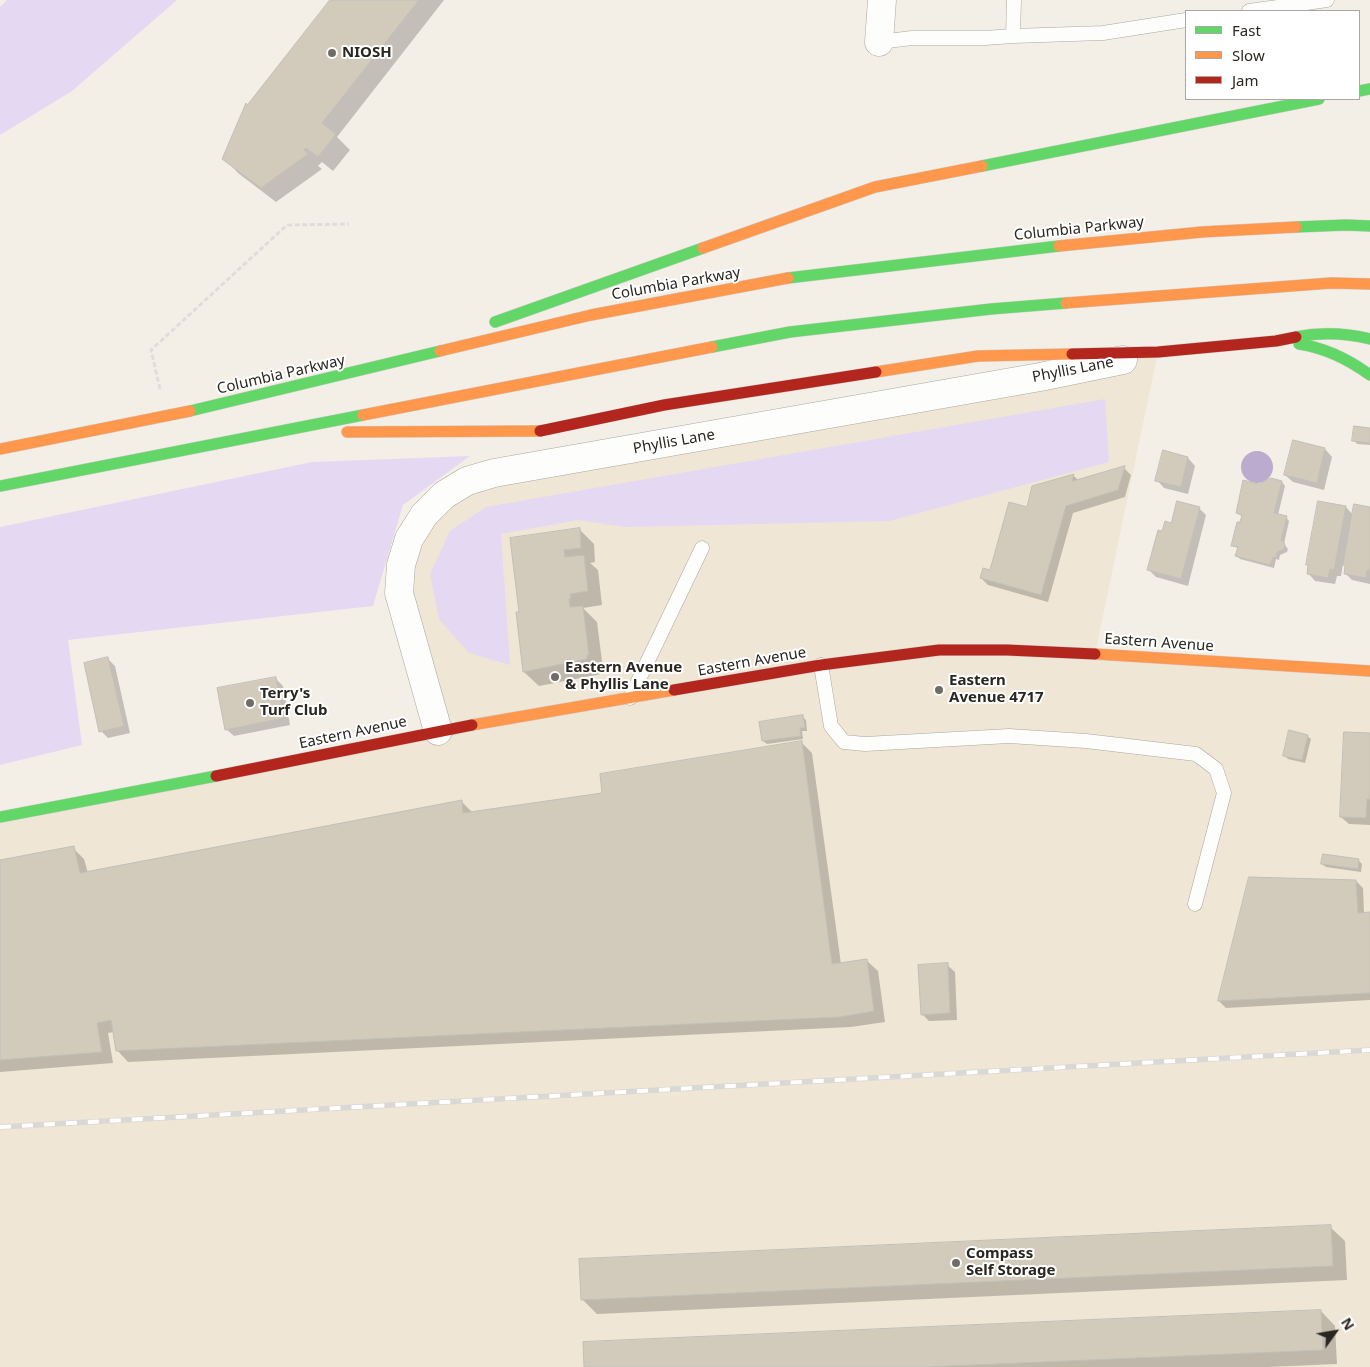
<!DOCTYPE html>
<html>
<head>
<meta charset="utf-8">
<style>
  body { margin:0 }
  #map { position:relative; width:1370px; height:1367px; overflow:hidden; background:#f4efe6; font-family:"Noto Sans",sans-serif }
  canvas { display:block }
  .legend { position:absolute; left:1185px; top:10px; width:175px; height:90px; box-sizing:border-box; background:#fff; border:1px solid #aaa8a6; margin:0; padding:6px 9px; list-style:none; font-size:15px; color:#2a2620 }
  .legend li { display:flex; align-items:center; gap:10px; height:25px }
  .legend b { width:25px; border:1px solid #aaa8a6 }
  .north { position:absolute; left:1310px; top:1307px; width:50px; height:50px; -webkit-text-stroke:4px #fff; paint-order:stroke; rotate:58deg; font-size:14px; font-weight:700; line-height:20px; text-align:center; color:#2a2620 }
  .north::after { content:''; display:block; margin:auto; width:18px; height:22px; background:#2a2620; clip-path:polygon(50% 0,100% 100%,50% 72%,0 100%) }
</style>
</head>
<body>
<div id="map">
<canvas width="1370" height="1367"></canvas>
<ul class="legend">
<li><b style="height:6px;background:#63d668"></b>Fast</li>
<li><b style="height:6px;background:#ff974d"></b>Slow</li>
<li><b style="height:6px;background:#b3261e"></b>Jam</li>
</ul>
<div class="north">N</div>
</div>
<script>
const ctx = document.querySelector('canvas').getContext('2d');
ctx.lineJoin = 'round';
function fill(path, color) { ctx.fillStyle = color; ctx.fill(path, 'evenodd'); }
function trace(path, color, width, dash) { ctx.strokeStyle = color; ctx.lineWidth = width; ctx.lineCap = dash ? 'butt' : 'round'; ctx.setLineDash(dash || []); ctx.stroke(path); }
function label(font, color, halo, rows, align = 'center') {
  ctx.font = font + ' "Noto Sans",sans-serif'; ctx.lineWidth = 4; ctx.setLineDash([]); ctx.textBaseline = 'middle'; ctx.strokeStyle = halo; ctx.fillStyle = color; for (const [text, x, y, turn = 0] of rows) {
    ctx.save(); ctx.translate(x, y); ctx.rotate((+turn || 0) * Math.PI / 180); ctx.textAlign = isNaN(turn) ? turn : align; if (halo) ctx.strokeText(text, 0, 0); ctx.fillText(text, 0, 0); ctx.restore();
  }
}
fill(new Path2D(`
  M1158,352L1095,654L1370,671V1367H0V817L438,731L399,593L444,495Z`), '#efe6d5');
fill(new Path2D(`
  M7,0H177L72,91L0,135V7Z
  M1105,399L1109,462L889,521L625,527L578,520L501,534L510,665L469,653L439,619L430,574L450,531L486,507Z
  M470,456L403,505L373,606L68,640L82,745L0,765V527L312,462Z`), '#e5d8f3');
fill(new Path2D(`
  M1241 467a16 16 0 1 1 32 0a16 16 0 1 1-32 0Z`), '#bbabcf');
fill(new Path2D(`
  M331,0H444L337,137L350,150L333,171L322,162L318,166L322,169L276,202L238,173L224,158L248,107Z
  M1370,429V445L1357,444L1354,440Z
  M1325,449L1332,457L1324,490L1293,482L1285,475Z
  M1188,458L1195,466L1188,494L1164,488L1157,480Z
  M1124,468L1131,475L1125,497L1073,513L1048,602L988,585L981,578L991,571L1028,508L1033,487L1074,476L1079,481Z
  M1271,480L1282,482L1285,486L1278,515L1286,517L1289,521L1284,544L1288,549L1287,552L1280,555L1279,560L1276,559L1274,568L1240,559L1237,556L1239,549L1232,545L1243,517L1237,513L1259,485Z
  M1346,507L1353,515L1370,508V584L1352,580L1345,573L1346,567L1343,564L1341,576H1337L1335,584L1315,581L1308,573L1309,566L1307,564Z
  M1199,508L1206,515L1188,586L1156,577L1149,570L1163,533L1172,524Z
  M580,530L594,544L595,562L590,563L598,570L602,605L583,608L597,622L603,669H601V674L539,686L524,672L517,614L521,613L512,539Z
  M108,659L115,666L130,733L108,738L101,731Z
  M275,678L283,686L290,725L234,736L226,729Z
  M802,717L806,720L807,731H802L803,739L767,744L763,741Z
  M1370,734V825L1349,824L1341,817Z
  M1307,736L1311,739L1305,763L1288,759L1285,756Z
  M801,742L812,753L841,964L866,960L878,971L885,1022L851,1027L128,1062L117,1050L114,1032L108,1033L113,1063L0,1072V861L73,848L84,859L88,873L462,802L473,813L603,794Z
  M1324,855L1359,861L1362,864L1361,872L1326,867L1322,864Z
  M1356,881L1363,888L1364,913H1370V1000L1226,1008L1219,1001Z
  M947,965L955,972L957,1020L929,1021L922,1014Z
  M1330,1227L1345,1241L1347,1280L597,1314L582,1299Z
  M1321,1311L1335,1326L1337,1364L1268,1367H586Z`), '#0003');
const building = new Path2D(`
  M330,0H419L322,123L336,134L318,157L306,148L304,150L308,154L261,188L222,159L246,103L247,105Z
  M1354,426L1370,428V443L1352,441Z
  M1293,440L1325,448L1317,483L1284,475Z
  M1163,450L1188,457L1181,487L1155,481Z
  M1125,466L1118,490L1066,506L1041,595L980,578L983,568L990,570L1009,502L1027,507L1032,486L1074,474L1072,481Z
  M1271,478L1282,481L1274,513L1287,516L1281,540L1285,544L1284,549L1277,552L1276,558L1273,557L1270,565L1235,556L1238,547L1231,546L1237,522H1240L1242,515L1236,513L1243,480L1259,484Z
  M1177,501L1200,507L1181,579L1147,570L1158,530L1162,531L1165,521L1171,523Z
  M1318,501L1346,506L1334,570L1330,569L1328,578L1307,574L1308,565H1306Z
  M1354,504L1370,507V571L1367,570L1366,578L1344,574L1345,566L1343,565Z
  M580,528L581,548L564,550L565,557L584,555L588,591L570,594L571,598L569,599L570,607L583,606L589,655H587V659L523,672L516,612H519L510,538Z
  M108,657L124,726L99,732L84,663Z
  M276,677L284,718L225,730L217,688Z
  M803,715L805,728H800L801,736L762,741L759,722Z
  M1289,730L1308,735L1302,760L1283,756Z
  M1344,732L1370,733V799H1367L1366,818L1340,817Z
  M802,741L832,964L867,959L874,1011L840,1017L116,1051L111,1020L97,1023L102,1052L0,1060V860L74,846L80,873L462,800L463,813L602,793L600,774Z
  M1323,854L1359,859L1358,869L1321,864Z
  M1249,877L1356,880L1358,913L1370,912V993L1218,1001Z
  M948,963L950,1013L921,1015L918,965Z
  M1331,1225L1333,1266L581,1300L579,1259Z
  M1321,1310L1323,1350L926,1367H584L583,1342Z`);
fill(building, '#d2cbbc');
trace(building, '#c2bfb8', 1);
const lane = new Path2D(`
  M1249,11L1327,0
  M1013,36L1014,0
  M879,42L912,38H985L1013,36L1103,33L1186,20
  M821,665L831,726L844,742L865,744L1009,736L1086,741L1196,754L1216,769L1224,793L1195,904
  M630,698L702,548`);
const street = new Path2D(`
  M879,42L882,0
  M438,731L399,593L401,565L409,539L424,515L444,495L467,481L494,473L1040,377L1123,360`);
const fast = new Path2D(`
  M1359,91L1370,89
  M982,166L1319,99
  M1296,227L1346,225L1370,226
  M788,278L1059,246
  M495,322L703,248
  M1296,337C1321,332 1345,333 1370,339
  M1299,344C1326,348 1348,359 1370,375
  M712,347L790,332L991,309L1066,303
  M190,411L440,351
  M0,486L363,415
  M0,817L216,776`);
const slow = new Path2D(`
  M1059,246L1202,232L1296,227
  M703,248L875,187L982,166
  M1066,303L1331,283L1370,284
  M440,351L591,315L788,278
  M876,372L978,356L1072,354
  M363,415L712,347
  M347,432L540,431
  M0,449L190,411
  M1095,654L1370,671
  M472,725L674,690`);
const jam = new Path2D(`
  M1072,354L1158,352L1276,341L1296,337
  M540,431L664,405L876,372
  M674,690L821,665L939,650H1007L1095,654
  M216,776L472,725`);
trace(lane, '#aba7a0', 15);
trace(street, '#aba7a0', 29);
trace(fast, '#d0ceca', 12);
trace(slow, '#d0ceca', 12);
trace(jam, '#d0ceca', 12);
trace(new Path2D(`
  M160,389L151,350L287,225L349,224`), '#dfdddb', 3, [5, 2.5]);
trace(lane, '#fdfdfb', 14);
trace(street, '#fdfdfb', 28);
trace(fast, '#63d668', 11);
trace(slow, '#ff974d', 11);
trace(jam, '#b3261e', 11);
const rail = new Path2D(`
  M0,1127L1370,1050`);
trace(rail, '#dad8d5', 5.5);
trace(rail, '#fff', 4, [11]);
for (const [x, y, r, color] of [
  [332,53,5,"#716c65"],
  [555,677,5,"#716c65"],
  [939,690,5,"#716c65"],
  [250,703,5,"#716c65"],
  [956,1263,5,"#716c65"]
]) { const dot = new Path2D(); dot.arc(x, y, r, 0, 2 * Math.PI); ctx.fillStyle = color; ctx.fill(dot); trace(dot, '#fff', 2); }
label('bold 15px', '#2a2620', '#fff', [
  ["NIOSH",342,53],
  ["Eastern Avenue",565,668],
  ["& Phyllis Lane",565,685],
  ["Eastern",949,681],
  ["Avenue 4717",949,698],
  ["Terry's",260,694],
  ["Turf Club",260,711],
  ["Compass",966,1254],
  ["Self Storage",966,1271]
], 'left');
label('15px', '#2a2620', '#fff', [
  ["Columbia Parkway",1079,229,-6],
  ["Columbia Parkway",676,284,-10],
  ["Phyllis Lane",1073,370,-11],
  ["Columbia Parkway",281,375,-13],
  ["Phyllis Lane",674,442,-10],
  ["Eastern Avenue",1159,643,4],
  ["Eastern Avenue",752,662,-10],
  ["Eastern Avenue",353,733,-12]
]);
</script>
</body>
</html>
